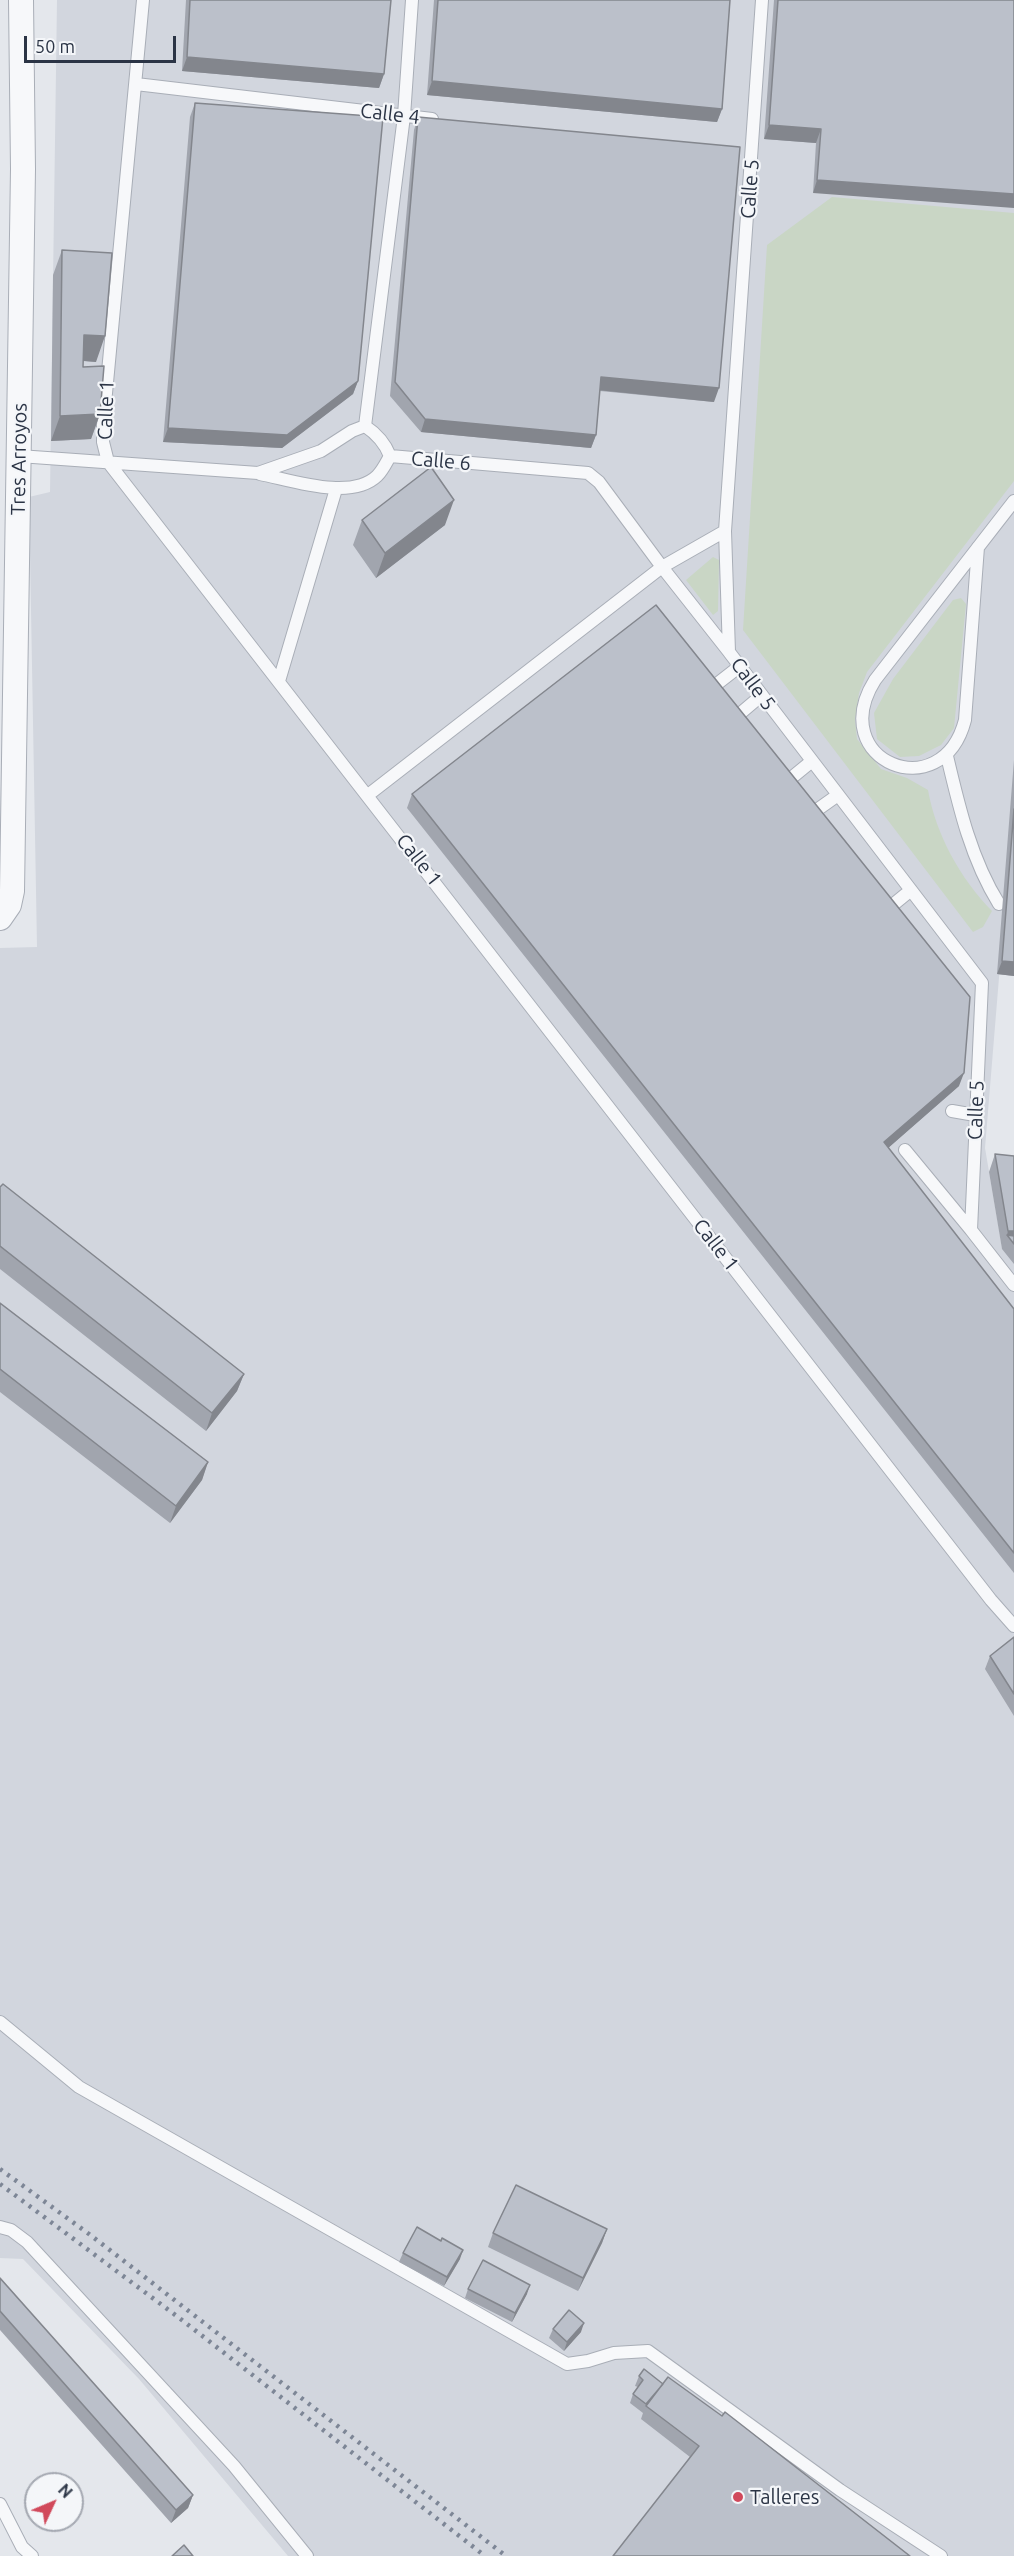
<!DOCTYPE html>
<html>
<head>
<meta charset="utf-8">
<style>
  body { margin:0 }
  #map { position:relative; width:1014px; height:2556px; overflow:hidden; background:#e4e7ec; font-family:Ubuntu,sans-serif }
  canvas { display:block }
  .north { position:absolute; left:24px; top:2472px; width:60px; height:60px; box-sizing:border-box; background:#f4f6f9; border:2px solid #a4a8b1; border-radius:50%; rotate:46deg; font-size:16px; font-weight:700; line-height:24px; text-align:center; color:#2b3445 }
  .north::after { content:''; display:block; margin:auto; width:21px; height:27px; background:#d1495b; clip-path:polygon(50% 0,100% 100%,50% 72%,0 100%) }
  .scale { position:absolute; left:24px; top:36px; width:152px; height:27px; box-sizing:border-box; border:3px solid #2b3445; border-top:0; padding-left:8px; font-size:18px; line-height:21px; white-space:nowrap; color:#2b3445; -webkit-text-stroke:4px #f4f6f9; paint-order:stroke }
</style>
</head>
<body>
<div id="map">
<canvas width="1014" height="2556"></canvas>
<div class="north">N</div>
<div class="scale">50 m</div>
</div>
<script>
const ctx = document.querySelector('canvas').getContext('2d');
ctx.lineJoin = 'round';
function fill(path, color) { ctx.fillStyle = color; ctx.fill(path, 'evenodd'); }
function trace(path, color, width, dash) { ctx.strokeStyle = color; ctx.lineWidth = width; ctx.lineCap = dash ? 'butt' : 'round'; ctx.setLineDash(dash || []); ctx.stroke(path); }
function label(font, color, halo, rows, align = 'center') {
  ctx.font = font + ' Ubuntu,sans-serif'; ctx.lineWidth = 4.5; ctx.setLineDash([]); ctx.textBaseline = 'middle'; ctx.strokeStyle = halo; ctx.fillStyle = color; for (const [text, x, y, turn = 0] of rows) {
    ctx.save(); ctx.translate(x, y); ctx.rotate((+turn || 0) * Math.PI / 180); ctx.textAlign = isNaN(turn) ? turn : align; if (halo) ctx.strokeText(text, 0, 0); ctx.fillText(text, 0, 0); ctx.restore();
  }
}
fill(new Path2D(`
  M57,0H1014V795L985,1148L1002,1248L1014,1250V2556H288L139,2379L23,2259L0,2258V948L37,947L29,497L50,492Z`), '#d2d6de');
fill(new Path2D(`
  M832,197L1014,213V481L867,672L859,693L855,720L857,739L881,769L907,778L928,790C936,835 960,878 992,911L983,927L973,932L743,630L767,245Z
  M713,557L719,560L718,611L713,615L686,580Z
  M961,598L966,604L954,728L941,745L919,756L900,757L877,739L874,713L893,679L953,600Z`), '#c9d6c5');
const lane = new Path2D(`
  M143,0L103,425V442L108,462L991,1600L1014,1626
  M762,0L725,531L729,652L982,983L971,1230L1014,1285
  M136,84L432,119
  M365,426L404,116L412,0
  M19,456L258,473L321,451L352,431L365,426C377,434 385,443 390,456L588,473L599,482L662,567L729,652
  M260,474C291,480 351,501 377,476C383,470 386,463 390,456
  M978,547L965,720C942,809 824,761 875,680L1014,501
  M279,681L336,489
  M713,687L740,666
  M736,717L762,695
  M947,756C959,807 971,859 999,904
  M790,779L812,761
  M368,795L662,567L725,531
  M814,812L838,795
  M889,908L911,890
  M952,1111L975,1115
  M905,1150L971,1230
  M0,2022L79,2087L567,2364L588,2361L614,2353L648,2351L840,2490L941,2556
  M0,2227L11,2230L27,2242L234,2466L307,2556
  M0,2504L22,2547L32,2556`);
const street = new Path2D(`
  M0,918L9,905L12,891L23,169L21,0`);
trace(lane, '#a9aeb7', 14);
trace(street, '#a9aeb7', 26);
trace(lane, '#f7f8fa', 12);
trace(street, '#f7f8fa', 24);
trace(new Path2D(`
  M0,2169L89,2234L506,2556
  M0,2184L178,2317L485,2556`), '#7d8696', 4.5, [3, 6]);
fill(new Path2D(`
  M186,0H391L384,74L379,88L182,71Z
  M434,0H730L722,109L717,122L427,95Z
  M774,0H1014L813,193L816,143L764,139Z
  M195,103L358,381L353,394L282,448L163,442L190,117Z
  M418,117L714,402L600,391L596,435L591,448L421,432L390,396L414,130Z
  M62,250L96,362L83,361V367L100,414L91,439L51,441L53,275Z
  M362,520L445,525L376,578L353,545Z
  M1014,760V976L997,974Z
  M412,794L959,1086L888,1148L1014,1309V1573L407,808Z
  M995,1154L1014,1156V1264L1002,1249L989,1172Z
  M0,1187L244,1374L237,1391L206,1431L0,1269Z
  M0,1303L208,1462L202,1480L170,1523L0,1392Z
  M1014,1637V1716L985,1669L990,1656Z
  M607,2229L602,2243L578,2291L488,2247L493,2233Z
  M403,2253L460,2259L444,2286L399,2262Z
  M0,2278L193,2495L188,2508L171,2523L0,2330Z
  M468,2289L527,2294L512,2322L465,2298Z
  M553,2329L581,2332L564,2351L549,2338Z
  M639,2376L663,2384L722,2416L690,2457L641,2419L643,2413L630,2403L633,2394L638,2387L635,2386Z`), '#a1a5ae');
fill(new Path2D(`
  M187,57L384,74L379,88L182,71Z
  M432,81L722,109L717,122L427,95Z
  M769,125L821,129L816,143L764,139Z
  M817,180L1014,194V208L813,193Z
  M84,335L105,336L96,362L74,360Z
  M601,377L719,388L714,402L597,390Z
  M358,381L353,394L282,448L163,442L168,428Z
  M100,414L91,439L51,441L60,416Z
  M425,419L596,435L591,448L421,432Z
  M454,500L445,525L376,578L385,553Z
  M1002,961L1014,962V976L997,974Z
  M964,1073L959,1086L879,1156L884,1142Z
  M1008,1231H1014V1244L1007,1235Z
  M244,1374L237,1391L206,1431L212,1413Z
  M208,1462L202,1480L170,1523L176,1506Z
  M607,2229L602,2243L578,2291L583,2278Z
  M463,2250L460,2259L444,2286L447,2277Z
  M530,2285L527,2294L512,2322L515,2313Z
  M584,2323L581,2332L564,2351L567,2342Z
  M193,2495L188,2508L171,2523L176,2510Z`), '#83868d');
const building = new Path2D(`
  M190,0H391L384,74L187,57Z
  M438,0H730L722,109L432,81Z
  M778,0H1014V194L817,180L821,129L769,125Z
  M195,103L383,117L358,381L287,435L168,428Z
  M418,117L740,147L719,388L601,377L596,435L425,419L395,382Z
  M62,250L112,253L105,336L84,335L83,367L104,366L100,414L60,416Z
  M431,467L454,500L385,553L362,520Z
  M656,605L970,997L964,1073L884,1142L1014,1309V1553L412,794Z
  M1014,809V962L1002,961Z
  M995,1154L1014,1156V1231H1008Z
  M3,1184L244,1374L212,1413L0,1246V1187Z
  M1007,1235L1014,1236V1244Z
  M0,1303L208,1462L176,1506L0,1369Z
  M1014,1637V1694L990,1656Z
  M516,2185L607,2229L583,2278L493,2233Z
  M417,2227L441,2241L442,2238L463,2250L447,2277L403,2253Z
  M483,2260L530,2285L515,2313L468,2289Z
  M0,2278L193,2495L176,2510L0,2311Z
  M569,2310L584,2323L567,2342L553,2329Z
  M644,2369L663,2384L646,2404L633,2394L643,2380L639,2376Z
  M668,2377L722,2416L725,2412L910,2556H613L699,2446L646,2406Z
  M184,2545L193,2556H172Z`);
fill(building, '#bbc0ca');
trace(building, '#83868d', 1.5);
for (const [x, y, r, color] of [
  [738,2497,6,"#d1495b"]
]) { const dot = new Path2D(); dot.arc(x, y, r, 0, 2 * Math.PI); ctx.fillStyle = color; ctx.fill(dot); trace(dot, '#f4f6f9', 2); }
label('20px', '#2b3445', '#f4f6f9', [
  ["Calle 4",390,114,7],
  ["Calle 5",750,189,-86],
  ["Calle 1",106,410,-88],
  ["Tres Arroyos",19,459,-89],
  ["Calle 6",441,461,5],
  ["Calle 5",753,684,53],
  ["Calle 1",419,860,52],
  ["Calle 5",976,1110,-88],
  ["Calle 1",716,1245,52]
]);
label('20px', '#2b3445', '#f4f6f9', [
  ["Talleres",750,2497]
], 'left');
</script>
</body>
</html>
